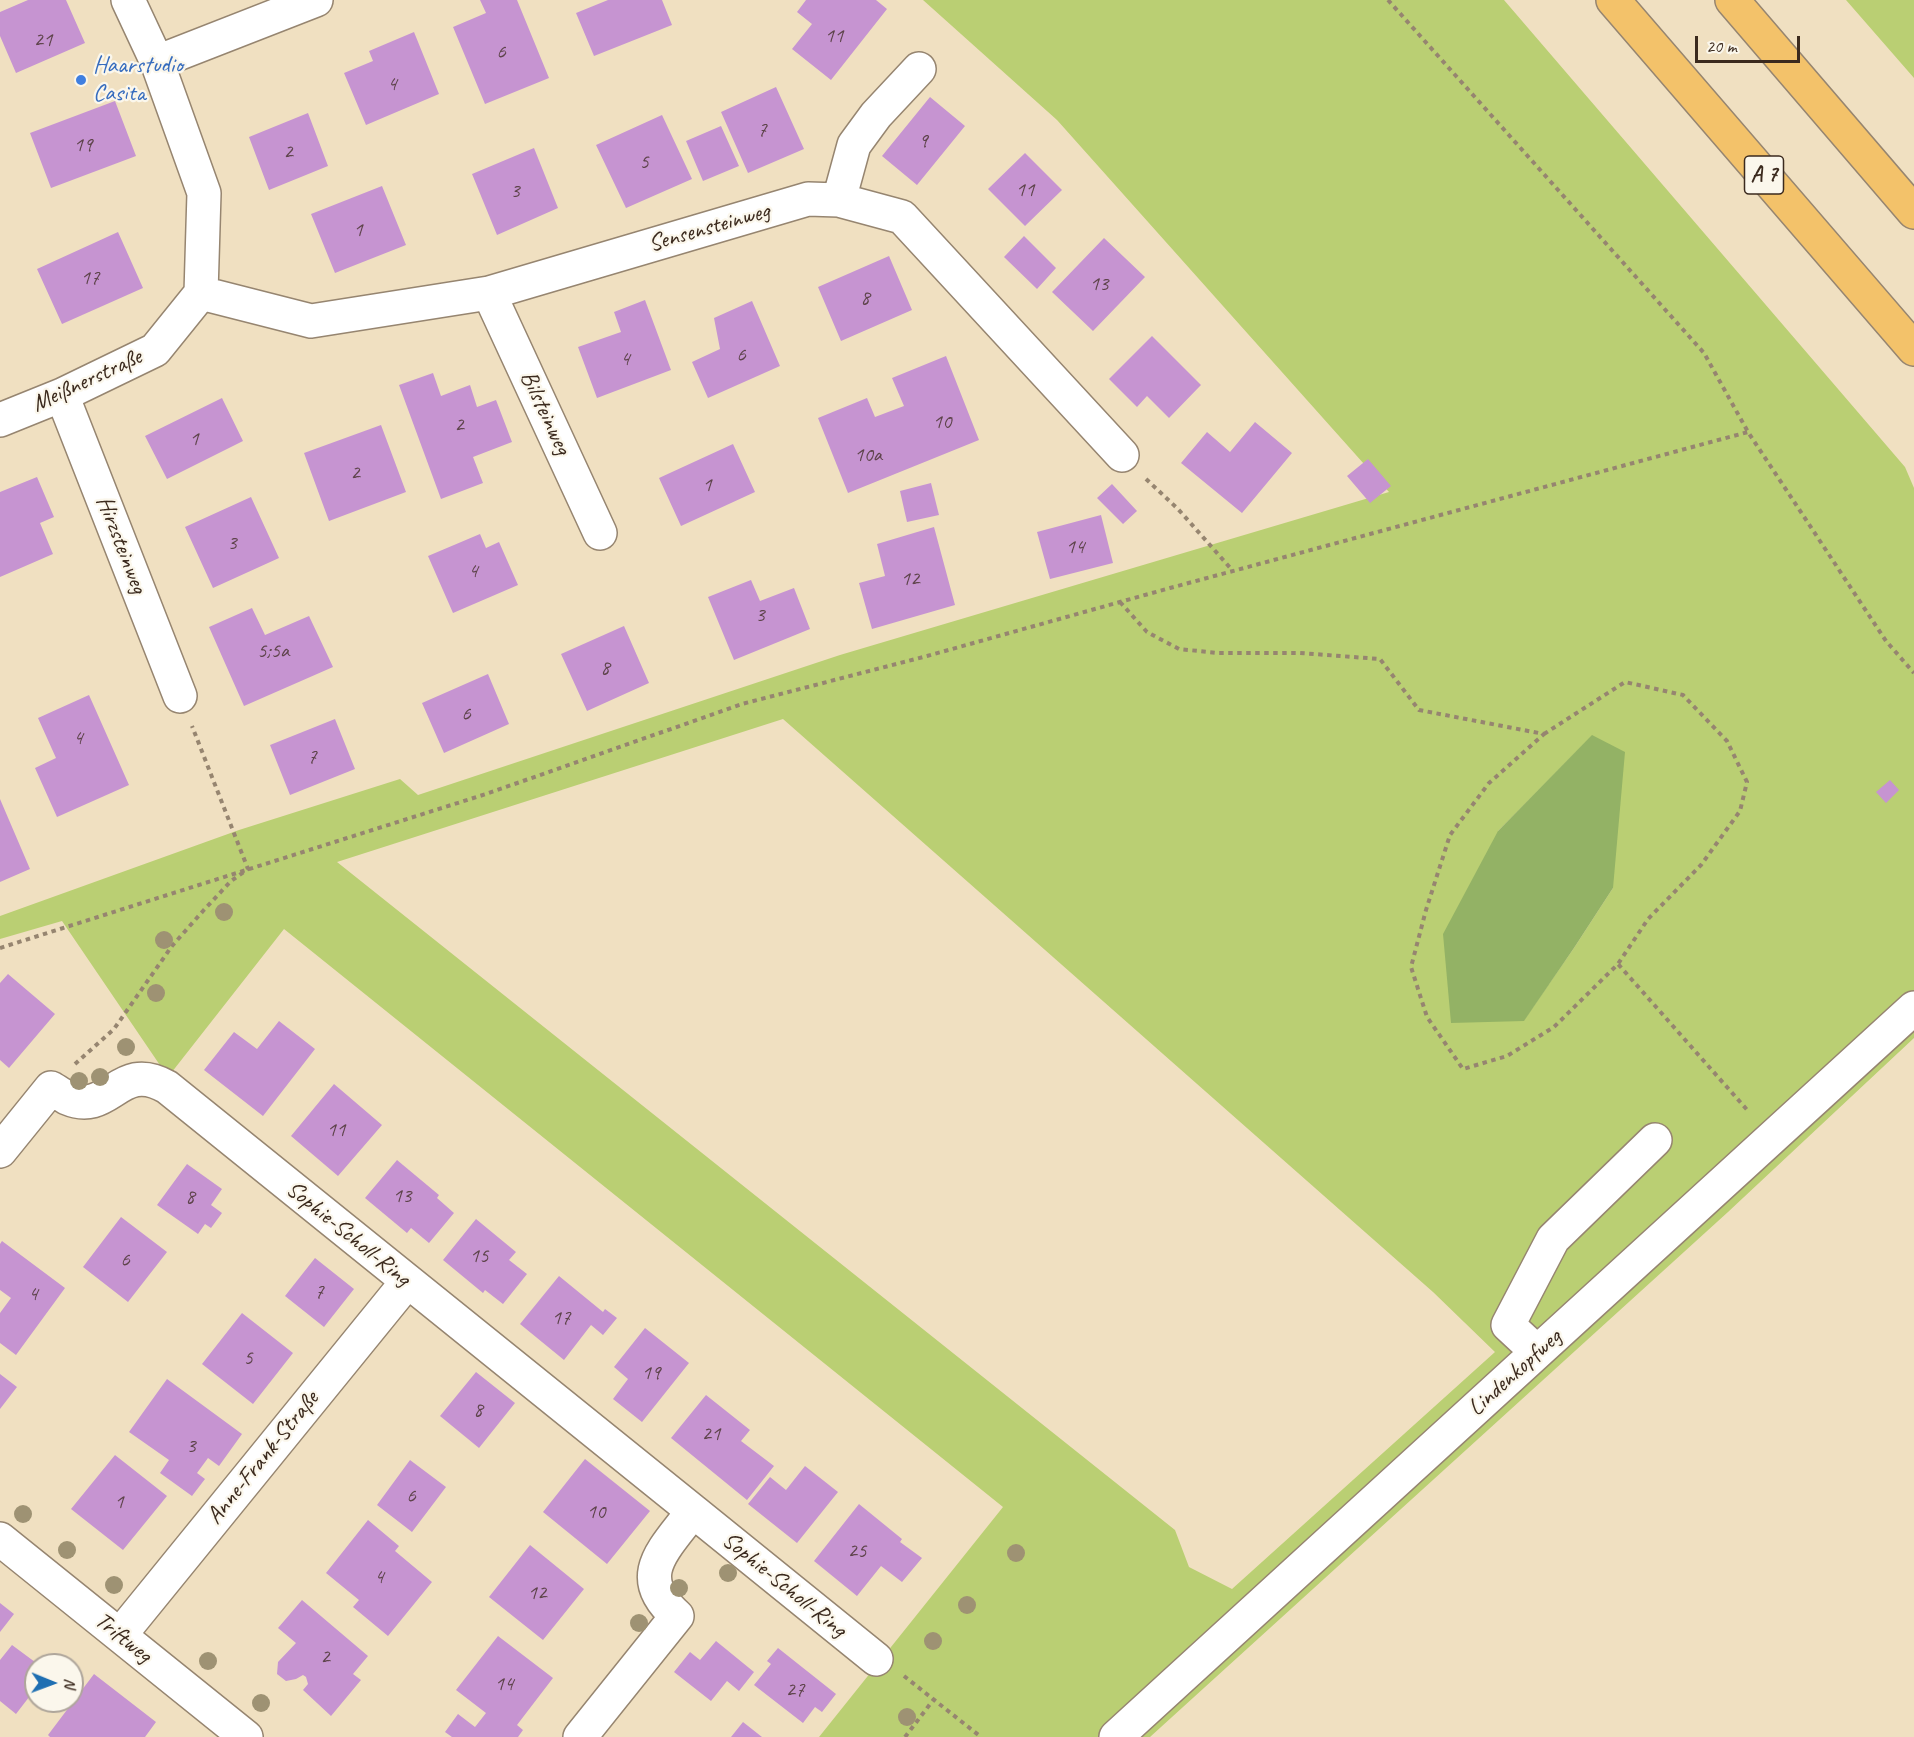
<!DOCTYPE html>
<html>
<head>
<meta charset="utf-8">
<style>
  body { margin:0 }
  #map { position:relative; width:1914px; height:1737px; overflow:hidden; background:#f0e0c1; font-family:Caveat,sans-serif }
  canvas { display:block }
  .north { position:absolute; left:24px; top:1653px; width:60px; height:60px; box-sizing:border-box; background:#fbf7ec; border:2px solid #aea59a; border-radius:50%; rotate:91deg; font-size:16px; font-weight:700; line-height:24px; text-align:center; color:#3b2a1e }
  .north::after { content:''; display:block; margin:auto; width:21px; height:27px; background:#1f6fb2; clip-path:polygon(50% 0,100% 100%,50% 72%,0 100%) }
  .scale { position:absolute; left:1695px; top:36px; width:105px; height:27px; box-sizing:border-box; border:3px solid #3b2a1e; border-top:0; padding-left:8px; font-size:18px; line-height:21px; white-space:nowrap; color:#3b2a1e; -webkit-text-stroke:4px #fbf7ec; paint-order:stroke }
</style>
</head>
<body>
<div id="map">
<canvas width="1914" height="1737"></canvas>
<div class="north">N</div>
<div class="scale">20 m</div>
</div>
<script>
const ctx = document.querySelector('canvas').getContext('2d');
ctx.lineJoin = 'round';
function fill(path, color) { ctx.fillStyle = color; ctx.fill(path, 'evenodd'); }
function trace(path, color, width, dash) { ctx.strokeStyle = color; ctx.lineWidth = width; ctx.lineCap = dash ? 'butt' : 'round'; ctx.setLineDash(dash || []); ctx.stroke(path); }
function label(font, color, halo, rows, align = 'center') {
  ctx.font = font + ' Caveat,sans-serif'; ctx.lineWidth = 4.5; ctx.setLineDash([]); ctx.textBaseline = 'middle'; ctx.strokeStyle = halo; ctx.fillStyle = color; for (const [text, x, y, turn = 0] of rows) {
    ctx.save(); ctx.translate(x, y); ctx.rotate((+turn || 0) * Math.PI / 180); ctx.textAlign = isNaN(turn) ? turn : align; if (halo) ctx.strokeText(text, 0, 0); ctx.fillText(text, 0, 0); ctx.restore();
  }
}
fill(new Path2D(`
  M923,0H1504L1905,467L1914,488V1038L1728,1212L1150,1737H819L1003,1507L284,929L168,1077L62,921L0,939V916L239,830L400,779L418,795L840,655L1389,492L1057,120ZM783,719L1433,1292L1495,1352L1232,1589L1189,1567L1175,1530L337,862ZM1592,736L1613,888L1574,948L1524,1020L1498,831Z
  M1846,0H1914V78Z`), '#bacf73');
fill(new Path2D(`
  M1592,735L1625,752L1613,888L1574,948L1524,1021L1451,1023L1443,934L1498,831Z`), '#93b265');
fill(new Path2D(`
  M28,0H66L85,43L16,73L0,36V12Z
  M480,0H517L549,78L485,104L453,27L486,13Z
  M608,0H662L672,25L594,56L576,13Z
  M806,0H876L887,9L831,80L792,49L812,24L797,12Z
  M414,32L439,94L366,125L344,73L373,61L369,51Z
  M776,87L804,149L748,173L721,112Z
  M930,97L965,126L917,185L882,156Z
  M115,101L136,156L51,188L30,133Z
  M308,113L328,166L269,190L249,137Z
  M662,115L692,179L626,208L596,145Z
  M721,126L739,166L703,181L686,141Z
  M534,148L558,208L497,235L472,174Z
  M1025,153L1062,190L1025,226L988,189Z
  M382,186L406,245L335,273L311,214Z
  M118,232L143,288L62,324L37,269Z
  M1024,236L1056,268L1037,289L1004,257Z
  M1104,238L1145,277L1093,331L1052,292Z
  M889,256L912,310L841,341L818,287Z
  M645,300L671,370L597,398L578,347L621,332L614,312Z
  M752,301L780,366L708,398L692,362L720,349L714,318Z
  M1152,336L1201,385L1169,418L1147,396L1137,407L1109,379Z
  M946,356L979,440L848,493L818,418L867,398L875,417L904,406L892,378Z
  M433,373L441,396L470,385L477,407L496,400L512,442L473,457L483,483L441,499L399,385Z
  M222,398L243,441L167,479L145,436Z
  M1255,422L1292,453L1242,513L1181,463L1207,432L1230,452Z
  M381,425L406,492L329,521L304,453Z
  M733,444L755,492L681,526L659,478Z
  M1368,459L1391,486L1370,503L1347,476Z
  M37,477L54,517L40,523L53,554L0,577V492Z
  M931,483L939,515L907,522L900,491Z
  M1112,484L1137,511L1123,524L1097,498Z
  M251,497L279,558L213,588L185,527Z
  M1101,515L1113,563L1050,579L1037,532Z
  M934,527L955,605L872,629L859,583L885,576L877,544Z
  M480,534L486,548L499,542L518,585L453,613L428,556Z
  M751,580L760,601L794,588L810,629L734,660L708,597Z
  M252,608L265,635L309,616L333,667L244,706L209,627Z
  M624,626L649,683L587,711L561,654Z
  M488,674L509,724L444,753L422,703Z
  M89,695L129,785L57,817L35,768L56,758L38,718Z
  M335,719L355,769L290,795L270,745Z
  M1890,780L1899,790L1886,803L1876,792Z
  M0,799L30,869L0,882Z
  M8,974L55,1014L9,1068L0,1060V983Z
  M279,1021L315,1049L263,1116L204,1070L234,1032L257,1049Z
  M334,1084L382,1125L338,1176L291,1136Z
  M397,1160L439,1195L437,1198L454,1213L429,1243L411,1228L407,1233L365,1198Z
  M187,1164L222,1189L211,1205L222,1213L211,1228L205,1224L198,1234L157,1205Z
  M121,1217L167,1252L128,1302L83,1267Z
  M476,1219L516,1252L509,1260L527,1274L503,1304L485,1290L483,1293L443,1260Z
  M2,1241L65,1288L16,1355L0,1343V1313L11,1298L0,1290V1244Z
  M315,1258L354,1289L324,1327L285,1296Z
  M559,1276L603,1312L605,1309L617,1318L603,1335L591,1325L564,1360L520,1324Z
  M242,1313L293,1353L253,1404L202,1364Z
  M645,1328L689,1363L642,1422L613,1399L628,1379L614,1367Z
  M476,1372L515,1403L479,1448L440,1416Z
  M0,1374L17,1387L0,1409Z
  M167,1379L242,1434L219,1466L208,1458L197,1473L205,1479L192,1496L160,1473L169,1460L129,1432Z
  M706,1395L750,1430L741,1441L774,1466L747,1500L671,1438Z
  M115,1455L167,1496L123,1550L71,1509Z
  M585,1459L650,1511L607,1564L543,1512Z
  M410,1460L446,1487L412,1532L377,1505Z
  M805,1466L838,1492L797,1543L748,1504L770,1477L786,1490Z
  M859,1504L902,1539L900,1542L922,1558L902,1582L881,1566L857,1596L814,1561Z
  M368,1520L399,1546L395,1551L432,1582L388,1636L353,1607L359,1600L326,1573Z
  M530,1545L584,1589L543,1640L489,1597Z
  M302,1600L368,1656L353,1674L361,1680L331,1716L303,1690L308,1684L306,1677L303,1675L296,1679L286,1681L277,1674L278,1662L296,1643L278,1628Z
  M0,1603L14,1614L0,1632Z
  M498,1636L553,1678L517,1725L523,1730L518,1737H452L445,1732L458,1714L475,1727L486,1713L456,1690Z
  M716,1641L754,1672L739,1691L727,1681L711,1701L674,1672L690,1652L700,1660Z
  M12,1645L39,1665H36V1688L16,1714L0,1701V1660Z
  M778,1648L836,1694L822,1712L815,1707L803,1723L754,1685L771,1664L767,1661Z
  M94,1674L156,1722L145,1737H50L48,1735Z
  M743,1722L762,1737H731Z`), '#c694d1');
const minor = new Path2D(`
  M157,62L316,0
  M839,200L854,145L876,115L919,69
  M201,293L311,321L489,293L808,199L839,200L902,217L1122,455
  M489,293L600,533
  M62,395L180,696
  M0,420L62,395L155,350L201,293L204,193L157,62L128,0
  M0,1151L51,1088C56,1091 62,1095 67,1098C111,1117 118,1059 167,1087L693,1511C665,1549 631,1576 677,1616L580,1737
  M1537,1352L1508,1325L1553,1239L1655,1140
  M693,1511L876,1659
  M0,1539L246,1737
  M120,1635L407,1282
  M1116,1737L1914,1008`);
const highway = new Path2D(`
  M1613,0L1914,349
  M1732,0L1914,212`);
trace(minor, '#968570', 36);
trace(highway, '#968570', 36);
trace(new Path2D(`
  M1388,0L1704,353L1748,432L1886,641L1914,673
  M1146,479L1178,509L1233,571
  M1120,602L1147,632L1179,649L1218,653H1300L1380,659L1419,710L1544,734L1489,783L1450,835L1426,910L1411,967L1427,1017L1463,1069L1507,1056L1554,1027L1618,964L1749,1112
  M1544,734L1625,682L1683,695L1727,741L1747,782L1740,811L1701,865L1648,919L1618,964
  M0,948L486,794L742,704L927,656L1170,588L1748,432
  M75,1064L114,1029L172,946L203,911L231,881L248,869L192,726
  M904,1676L981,1737
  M905,1737L934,1699`), '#968570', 4, [4.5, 4.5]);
trace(minor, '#fff', 33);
trace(highway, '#f3c26a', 33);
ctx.fillStyle = '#9e9273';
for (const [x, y] of [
  [224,912],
  [164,940],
  [156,993],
  [126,1047],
  [100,1077],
  [79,1081],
  [23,1514],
  [67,1550],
  [1016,1553],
  [728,1573],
  [114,1585],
  [679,1588],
  [967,1605],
  [639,1623],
  [933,1641],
  [208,1661],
  [261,1703],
  [907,1717]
]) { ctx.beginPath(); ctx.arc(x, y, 9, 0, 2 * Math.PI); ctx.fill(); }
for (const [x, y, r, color] of [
  [81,80,6,"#3f7fe0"]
]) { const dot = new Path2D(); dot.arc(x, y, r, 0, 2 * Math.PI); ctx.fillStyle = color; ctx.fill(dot); trace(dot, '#fbf7ec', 2); }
label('21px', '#5e444b', null, [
  ["11",834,36],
  ["21",43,40],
  ["6",501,52],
  ["4",392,84],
  ["7",762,130],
  ["9",923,141],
  ["19",83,145],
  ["2",288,152],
  ["5",644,162],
  ["11",1025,190],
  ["3",515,191],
  ["1",358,230],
  ["17",90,278],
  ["13",1099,284],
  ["8",865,298],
  ["6",741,355],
  ["4",625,359],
  ["10",942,422],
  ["2",459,425],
  ["1",194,439],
  ["10a",868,455],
  ["2",355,473],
  ["1",707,485],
  ["3",232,543],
  ["14",1075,547],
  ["4",473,571],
  ["12",910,579],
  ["3",760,615],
  ["5;5a",273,651],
  ["8",605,668],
  ["6",466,714],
  ["4",78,738],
  ["7",312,757],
  ["11",336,1130],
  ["13",402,1196],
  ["8",190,1197],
  ["15",479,1256],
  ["6",125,1260],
  ["7",319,1292],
  ["4",33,1294],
  ["17",561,1318],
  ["5",248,1358],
  ["19",651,1373],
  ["8",478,1410],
  ["21",711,1434],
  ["3",191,1446],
  ["6",411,1496],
  ["1",119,1502],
  ["10",596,1512],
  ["25",857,1551],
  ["4",379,1577],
  ["12",537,1593],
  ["2",325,1657],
  ["14",504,1684],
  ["27",795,1690]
]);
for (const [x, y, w] of [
  [1764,175,39]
]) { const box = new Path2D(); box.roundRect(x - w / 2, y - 19, w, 38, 4.5); ctx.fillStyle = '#fbf7ec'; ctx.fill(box); trace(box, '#3b2a1e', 1.5); }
label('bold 22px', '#3b2a1e', null, [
  ["A 7",1764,175]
]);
label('24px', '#366cbe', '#fbf7ec', [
  ["Haarstudio",93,66],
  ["Casita",93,94]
], 'left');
label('24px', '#3b2a1e', '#fbf7ec', [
  ["Sensensteinweg",709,228,-16],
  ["Meißnerstraße",87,381,-25],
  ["Bilsteinweg",545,413,65],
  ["Hirzsteinweg",121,545,69],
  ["Sophie-Scholl-Ring",348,1234,39],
  ["Lindenkopfweg",1515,1373,-42],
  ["Anne-Frank-Straße",263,1458,-51],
  ["Sophie-Scholl-Ring",784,1585,39],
  ["Triftweg",123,1638,39]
]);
</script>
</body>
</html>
